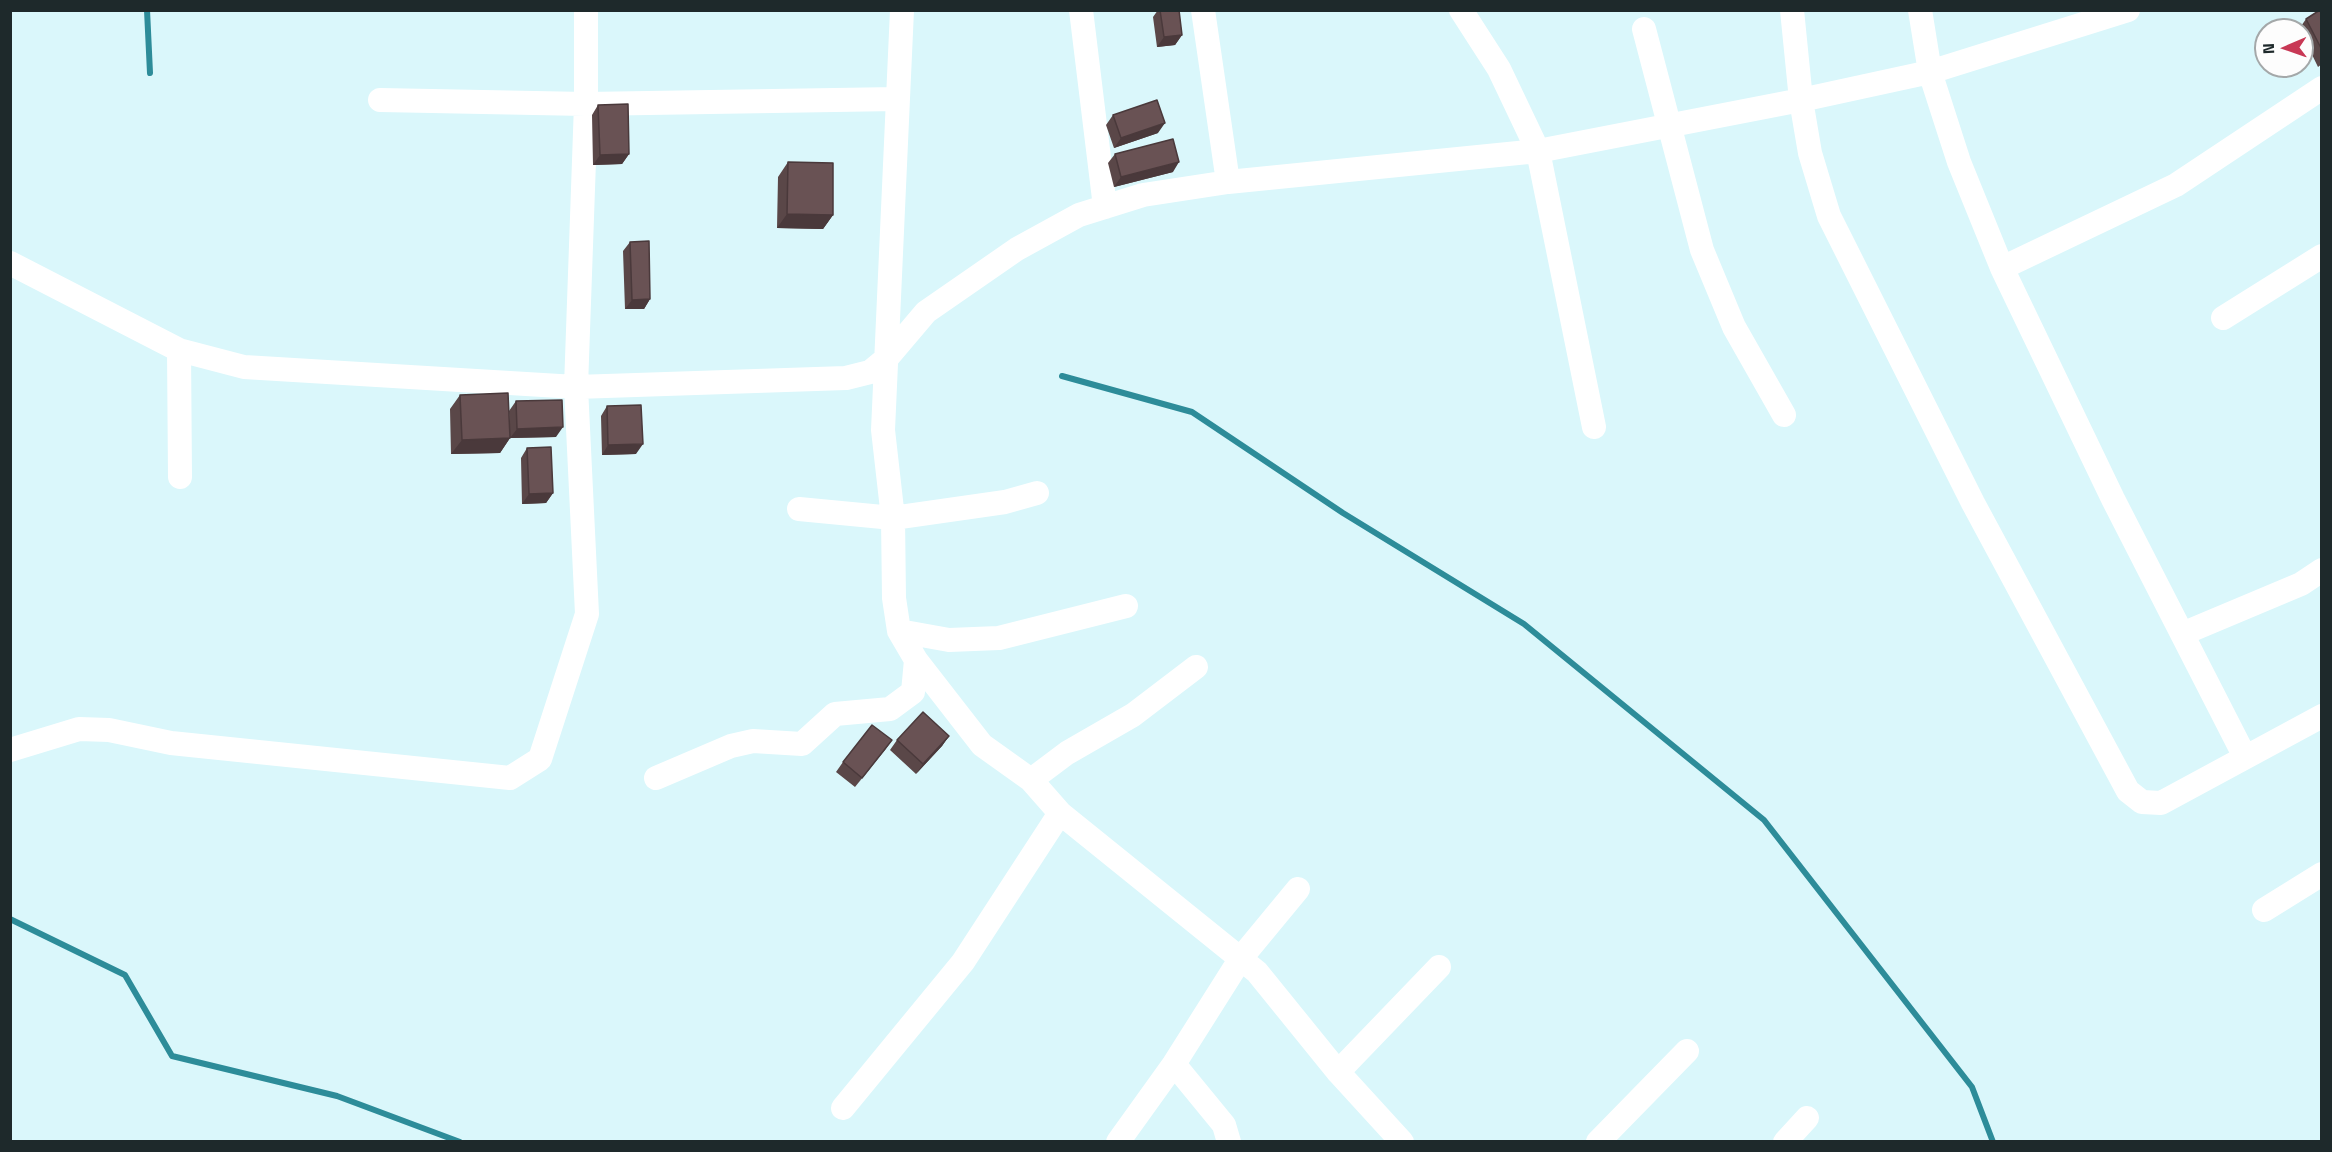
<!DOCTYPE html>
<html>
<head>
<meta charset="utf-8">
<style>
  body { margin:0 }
  #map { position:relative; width:2332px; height:1152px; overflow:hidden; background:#daf7fb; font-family:"Titillium Web",sans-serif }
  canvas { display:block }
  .frame { position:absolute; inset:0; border:12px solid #1e292b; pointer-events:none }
  .north { position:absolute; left:2254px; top:18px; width:60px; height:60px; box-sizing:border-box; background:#fdfdfd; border:2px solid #a4a8a9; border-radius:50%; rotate:268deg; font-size:16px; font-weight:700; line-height:24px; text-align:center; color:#1e292b }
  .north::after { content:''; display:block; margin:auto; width:21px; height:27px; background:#c83855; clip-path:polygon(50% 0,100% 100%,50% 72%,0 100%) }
</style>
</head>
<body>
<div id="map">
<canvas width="2332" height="1152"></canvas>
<div class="frame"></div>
<div class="north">N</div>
</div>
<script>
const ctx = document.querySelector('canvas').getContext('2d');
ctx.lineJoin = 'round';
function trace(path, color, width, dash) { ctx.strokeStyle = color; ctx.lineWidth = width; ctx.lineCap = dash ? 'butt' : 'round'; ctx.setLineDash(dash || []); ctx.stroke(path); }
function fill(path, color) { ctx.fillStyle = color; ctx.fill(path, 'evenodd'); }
trace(new Path2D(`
  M147,10L150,73
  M1062,376L1192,412L1343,513L1524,624L1764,820L1972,1087L1993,1142
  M10,919L125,975L172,1056L337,1096L460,1142`), '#2d8c99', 6);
trace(new Path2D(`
  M902,10L883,430L893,518L894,598L899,631L916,660L982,745L1031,780L1060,813L1257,972L1338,1072L1402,1142
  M1081,10L1105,207
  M1203,10L1228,182
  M1461,10L1499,69L1538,151L1594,427
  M1792,10L1801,100L1810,153L1829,216L1973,503L2128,791L2142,802L2161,803L2322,716
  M1920,10L1930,72L1959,162L2002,268L2113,499L2245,757
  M1644,29L1702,250L1734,327L1784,415
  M380,100L586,104L897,99
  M10,263L179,350L244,367L576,387L846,378L870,372L887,358L926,312L1017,249L1079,215L1143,195L1228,182L1538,151L1801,100L1930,72L2128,10
  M2002,268L2176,185L2322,88
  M2223,318L2322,256
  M179,350L180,477
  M799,509L893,518L1005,502L1037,493
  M899,631L949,640L999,638L1126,606
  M2182,634L2301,584L2322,570
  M10,750L79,729L109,730L171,743L510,778L540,759L587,614L576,387L586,104V10
  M656,778L731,746L753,741L802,744L835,714L890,709L913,692L916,660
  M1031,780L1067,753L1133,715L1196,667
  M2264,910L2322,874
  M1174,1064L1224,1125L1229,1142
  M1338,1072L1439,967
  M843,1108L963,962L1060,813
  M1118,1142L1174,1064L1241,958L1298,889
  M1598,1142L1687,1051
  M1785,1142L1807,1118`), '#fff', 24);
fill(new Path2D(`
  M1158,10H1179L1182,35L1175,45L1157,47L1153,17Z
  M2322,10V64L2318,67L2302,34V30H2300L2299,29L2306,19Z
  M598,105L629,154L622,164L593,165L592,115Z
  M1113,115L1158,133L1114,148L1106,125Z
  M1115,154L1173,172L1114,187L1108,163Z
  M788,162L833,215L823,229L777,228L778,177Z
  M630,242L650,299L644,309H625L623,251Z
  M460,395L510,438L500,453L451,454L450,409Z
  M516,401L556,437L510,438L509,411Z
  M607,406L636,454L602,455L601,416Z
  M527,448L553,493L546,503L522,504L521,458Z
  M949,736L942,746L916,774L890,750L897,740Z
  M892,740L855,787L836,772L843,762Z`), '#5a4748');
fill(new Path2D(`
  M1182,35L1175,45L1157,47L1164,37Z
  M1165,123L1158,133L1114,148L1121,138Z
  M629,154L622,164L593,165L600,155Z
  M1179,162L1173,172L1114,187L1121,177Z
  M787,214L833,215L823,229L777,228Z
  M650,299L644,309H625L632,300Z
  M563,427L556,437L510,438L517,429Z
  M510,438L500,453L451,454L462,440Z
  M643,444L636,454L602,455L608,445Z
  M553,493L546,503L522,504L529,494Z
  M949,736L942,746L916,774L923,764Z
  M892,740L885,750L855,787L862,778Z`), '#4a393b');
const building = new Path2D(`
  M1160,10H1179L1182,35L1164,37Z
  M2320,10H2322V50L2306,19Z
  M1157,100L1165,123L1121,138L1113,115Z
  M628,104L629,154L600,155L598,105Z
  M1173,139L1179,162L1121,177L1115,154Z
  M788,162L833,163V215L787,214Z
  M649,241L650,299L632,300L630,242Z
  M508,393L510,438L462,440L460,395Z
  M562,400L563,427L517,429L516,401Z
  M641,405L643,444L608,445L607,406Z
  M551,447L553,493L529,494L527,448Z
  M923,712L949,736L923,764L897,740Z
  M872,725L892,740L862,778L843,762Z`);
fill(building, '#695254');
trace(building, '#4a393b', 1.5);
</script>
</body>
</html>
